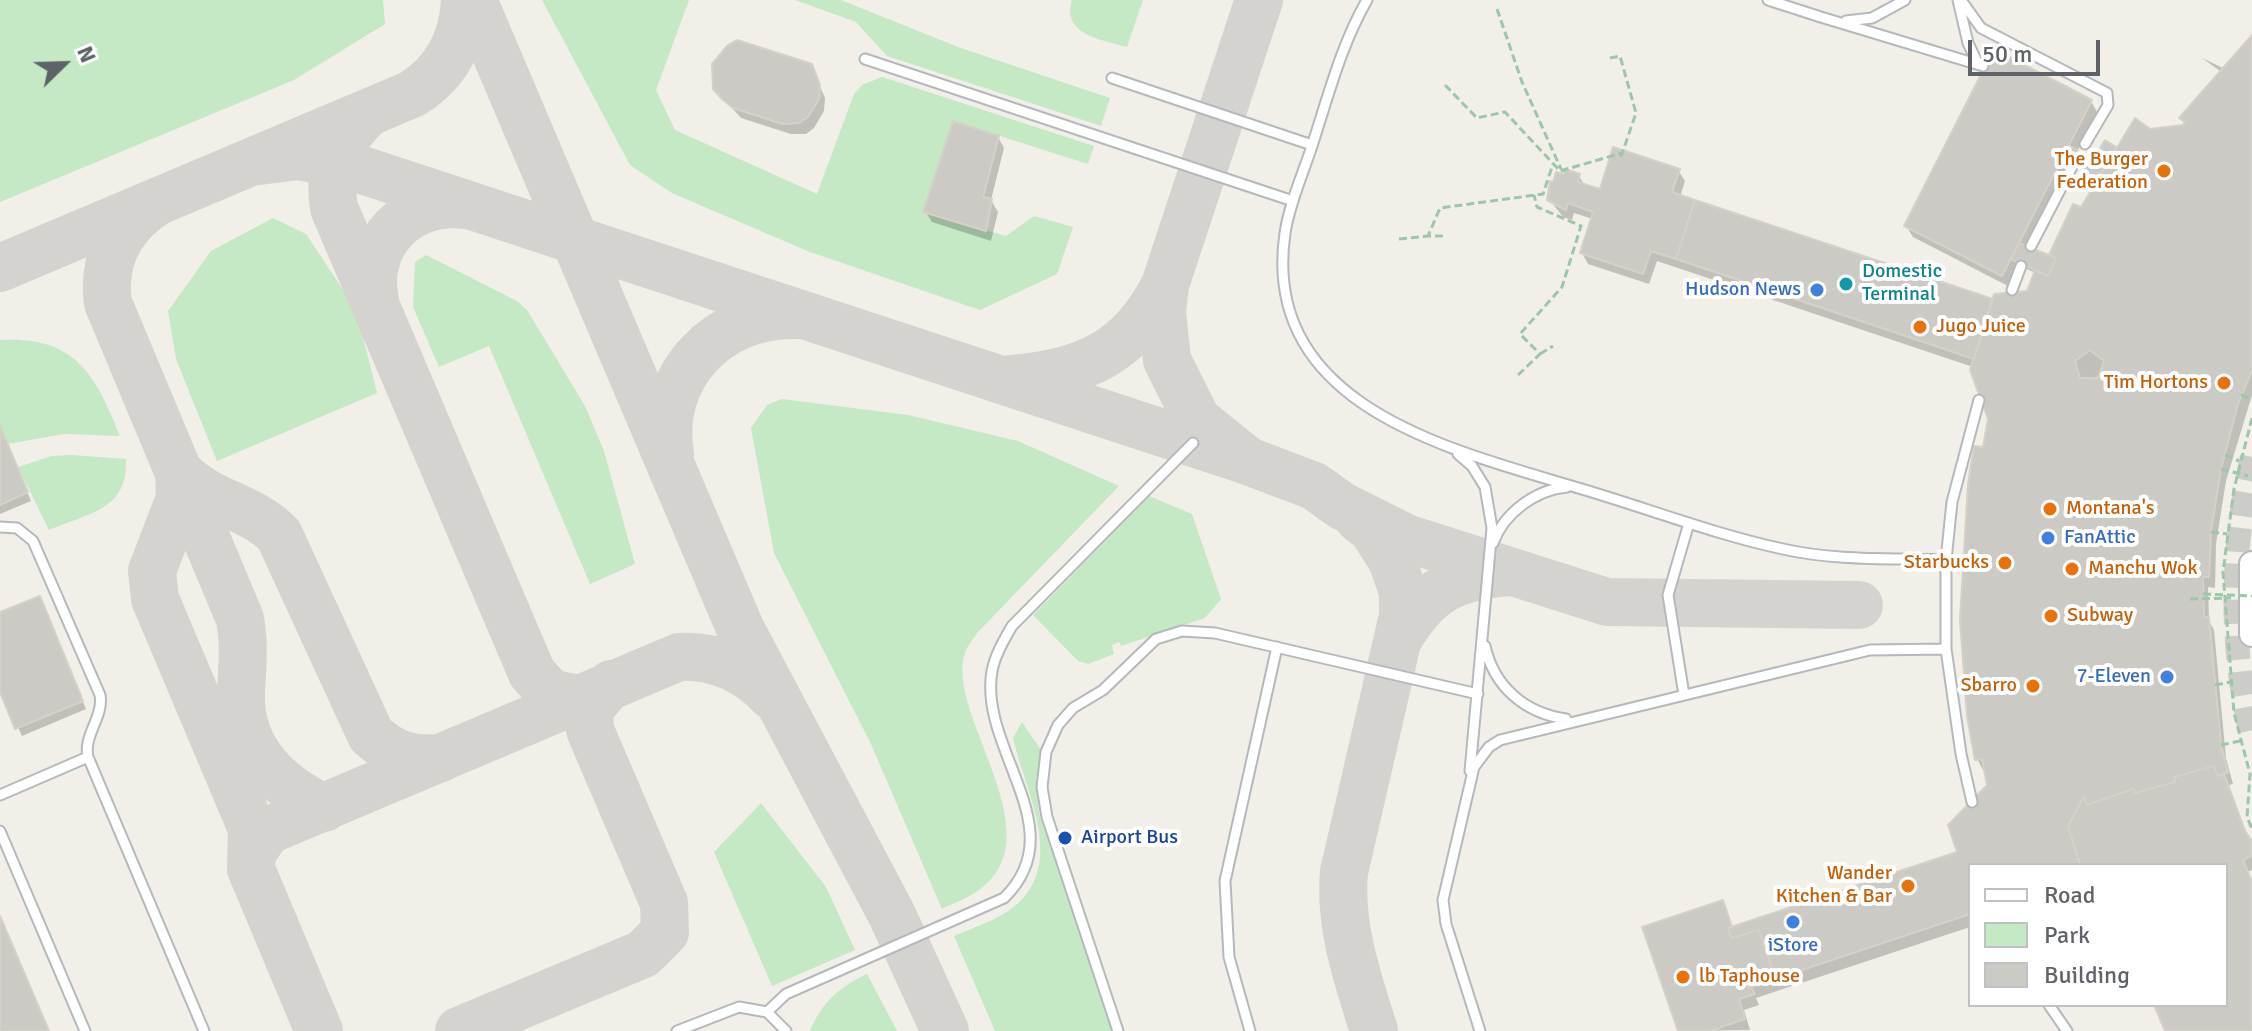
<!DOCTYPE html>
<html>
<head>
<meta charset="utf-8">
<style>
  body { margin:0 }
  #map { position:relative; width:2252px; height:1031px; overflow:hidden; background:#f1efe8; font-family:Signika,sans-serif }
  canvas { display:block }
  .legend { position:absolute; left:1968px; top:863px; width:260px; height:144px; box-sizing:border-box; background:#fff; border:2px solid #bfc1c3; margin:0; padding:10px 14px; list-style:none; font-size:24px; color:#5f6368 }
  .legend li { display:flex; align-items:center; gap:16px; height:40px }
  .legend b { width:40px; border:2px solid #bfc1c3 }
  .north { position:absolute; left:24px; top:24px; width:80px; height:80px; -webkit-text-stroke:6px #fff; paint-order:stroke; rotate:67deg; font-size:22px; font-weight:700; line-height:32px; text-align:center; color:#5f6368 }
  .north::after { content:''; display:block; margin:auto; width:28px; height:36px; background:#5f6368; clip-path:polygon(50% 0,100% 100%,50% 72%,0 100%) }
  .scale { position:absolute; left:1968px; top:40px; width:132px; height:36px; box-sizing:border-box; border:4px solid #5f6368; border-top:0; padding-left:10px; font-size:24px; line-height:28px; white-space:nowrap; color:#5f6368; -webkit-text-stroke:6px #fff; paint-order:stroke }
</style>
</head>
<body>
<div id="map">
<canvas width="2252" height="1031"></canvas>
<ul class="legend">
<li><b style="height:10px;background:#fff"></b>Road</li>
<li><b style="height:22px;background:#c5e8c5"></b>Park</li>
<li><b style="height:22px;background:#cccac5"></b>Building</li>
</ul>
<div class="north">N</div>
<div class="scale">50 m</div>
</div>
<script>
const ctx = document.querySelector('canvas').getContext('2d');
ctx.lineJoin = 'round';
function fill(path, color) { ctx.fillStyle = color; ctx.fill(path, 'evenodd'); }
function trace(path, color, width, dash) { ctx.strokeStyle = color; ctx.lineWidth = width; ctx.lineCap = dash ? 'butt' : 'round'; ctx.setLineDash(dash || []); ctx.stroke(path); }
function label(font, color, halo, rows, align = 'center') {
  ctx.font = font + ' Signika,sans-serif'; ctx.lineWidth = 8; ctx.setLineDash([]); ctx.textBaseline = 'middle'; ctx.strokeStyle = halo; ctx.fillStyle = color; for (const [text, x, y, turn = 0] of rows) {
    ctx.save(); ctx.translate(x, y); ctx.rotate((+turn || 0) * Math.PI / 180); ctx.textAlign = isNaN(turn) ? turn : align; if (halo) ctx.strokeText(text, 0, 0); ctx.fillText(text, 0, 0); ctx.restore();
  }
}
fill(new Path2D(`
  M0,0H383L385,24L294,80L0,202Z
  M542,0H689L656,90L675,130L817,194L854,94L862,85L882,77L1094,146L1088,164L953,121L924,212L1006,236L1034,216L1073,227L1057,274L980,310L810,252L672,193L630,165Z
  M795,0H841L958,47L1110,98L1101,126L887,56L856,22Z
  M1072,0H1143L1127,47C1103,40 1061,35 1072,0Z
  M273,218L306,234L347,296L361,329L377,393L217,461L176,359L168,311L211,251Z
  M426,255L517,301L527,310L585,406L604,451L635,564L590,584L489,346L439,367L413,307L415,262Z
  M0,340C75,336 95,373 120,436L64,434L8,444L0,426Z
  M782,399L908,415L1018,441L1119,486L978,632C974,638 967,646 965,653C944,713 1056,834 980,889C969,898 954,903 942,909L871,744L774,553L751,428L767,405Z
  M71,455L126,459C128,510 89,513 49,530L18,467L52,456Z
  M1149,496L1192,514L1221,599L1205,618L1121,646L1119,642L1112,645L1114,654L1088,664L1078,661L1033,615Z
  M1022,722L1041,750L1036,780L1039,813L1113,1031H995L954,936C974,927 998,920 1015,906C1067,862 1025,792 1013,738Z
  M761,803L826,887L855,950L772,986L714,852Z
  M867,974L897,1031H810C822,1002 839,987 867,974Z`), '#c5e8c5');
fill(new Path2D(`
  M2252,41V395L2226,481L2216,544L2215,588L2208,587L2209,621L2214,630L2226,758L2233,784L2229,785L2252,848V870L2247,872L2252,882V1031H2167L2156,1005H2226V865H1970V927L1756,998L1759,1005L1744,1010L1750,1030L1680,1031L1722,902L1733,929L1959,853L1990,785L1986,770H1983L1977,759L1963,672L1965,524L1976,448L1985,449L1990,419L1973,367L1657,261L1649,284L1588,264L1582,253L1593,219L1574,213L1572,220L1563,217L1549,199L1579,176L1585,186L1602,192L1678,170L1685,181L1680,197L1995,302L2028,293L2036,273L2019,266L2008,286L1913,237L1906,226L2091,101L2097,112L2077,152L2093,162L2150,131L2185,125L2181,118L2220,71L2202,58L2223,68ZM2071,163L2099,181L2051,255L2053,259L2028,248Z
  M811,66L825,98L824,111L814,128L806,134H791L741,118L715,89Z
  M998,137L1004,148L991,200L998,212L991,241L932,222L925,211Z
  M0,427L31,501L0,514Z
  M43,606L86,709L22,736L0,687V614Z`), '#0003');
trace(new Path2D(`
  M473,0L740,628L892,915L945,1031
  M367,114C339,139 328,171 334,208L532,673L550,693L578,699
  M251,162L298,156L350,166L1248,461
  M155,203C120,226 102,260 108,303L240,619C245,645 242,667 241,694C239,749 277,786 324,808
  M0,268L412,94C446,73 463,41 465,0
  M1165,285L1162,312L1167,360L1197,420L1248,461L1314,486L1342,506L1406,538L1607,602L1859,605
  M375,301C363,243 408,198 465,205
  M1012,379C1085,373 1131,352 1165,285L1259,0
  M670,454C657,376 718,313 796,315
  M179,472L180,498L152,571L155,599L247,817L252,830L251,869L319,1031
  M179,472C211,505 250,505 279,535L371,735C393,755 411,760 441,758
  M1359,519L1372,529L1392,560L1403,592V616L1344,872C1339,927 1358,979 1374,1031
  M1399,638C1427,590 1455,576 1510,572
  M253,852L267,831L679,657C716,655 746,669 772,696
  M459,1031L643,954L665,932L664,903L590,730L589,709L611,684`), '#d4d3d0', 48);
const building = new Path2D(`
  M2252,35V370L2238,404L2221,469L2211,532L2209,577H2203L2204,617H2209L2221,745L2228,772L2217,776L2214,766L2174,777L2175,782L2135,793L2133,789L2087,805L2084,796L2068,826L2080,865H1970V914L1748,988L1745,978L1772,969L1759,930L1731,938L1728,928L1957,852L1948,825L1987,785L1982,759L1975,760L1967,716L1960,620L1968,484L1974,446L1983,447L1988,419L1970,370L1994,294L2027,291L2035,270L2048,276L2056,258L2049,255L2073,204L2081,207L2135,118L2150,129L2183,125L2185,122L2179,118Z
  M737,40L812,64L820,85L819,99L808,117L799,123L783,124L733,108L722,99L713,89L712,64L728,45Z
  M1994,49L2092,100L2002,276L1904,226Z
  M953,121L999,136L983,197L992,199L986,231L923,212Z
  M2105,140L2116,147L2097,179L2063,156L2069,145L2093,160Z
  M1613,147L1680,169L1672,192L1695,200L1676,259L1651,251L1643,274L1580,253L1593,212L1568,203L1566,210L1547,200L1550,181L1553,182L1556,172L1563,174L1565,169L1580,174L1578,182L1600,189Z
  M1695,200L1993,299L1974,359L1676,259Z
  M2019,243L2056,258L2048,276L2011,259Z
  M2090,350L2104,361L2098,378H2080L2075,361Z
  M0,426L28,492L0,505Z
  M40,596L83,701L15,729L0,692V612Z
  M2214,766L2217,776L2224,774L2245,831L2252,841V856L2243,860L2252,882V1031H2165L2154,1005H2226V865H2080L2068,826L2084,796L2087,805L2133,789L2135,793L2175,782L2174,777Z
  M1723,900L1732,927L1728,928L1731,938L1759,930L1772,969L1745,978L1755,994L1739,999L1745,1019L1709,1031H1678L1642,927Z
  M0,916L49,1031H0Z`);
fill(building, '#cccac5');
trace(building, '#d6d1c6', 2);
trace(new Path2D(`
  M2252,457C2231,550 2229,645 2252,738`), '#ccccc8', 24, [24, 12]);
const lane = new Path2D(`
  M1367,0C1340,47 1327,101 1310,152C1301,178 1289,206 1285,233C1260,405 1448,449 1575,487C1644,507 1713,534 1783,549C1835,561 1893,558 1946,560
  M1768,0L1827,19
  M1958,0L1968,43L1978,64
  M1961,0L1981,28L2107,93L2108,105L2085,144
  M1824,18L1983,66
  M1846,21L1872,18L1905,0
  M865,59L1293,201
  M1112,78L1312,145
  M2031,246L2075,161
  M2012,290L2021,266
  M1458,454L1472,466L1485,487L1492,528L1470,771
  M0,527L17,528L33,541L100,695C104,717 83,735 88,757L204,1031
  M1493,543C1504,513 1535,490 1567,487
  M1485,646C1494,687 1525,713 1566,719
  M1946,649V560L1952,502L1979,400
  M1684,695L1668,595L1689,523
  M0,795L88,757
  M0,831L85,1031
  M2049,1005L2067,1031
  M767,1012L786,1031
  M677,1031L739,1007L767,1012L786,994L1004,898C1075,829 978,749 992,671C995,655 1004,640 1012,626L1193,443
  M1118,1031L1047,817L1042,787L1046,752L1058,725L1073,708L1103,690L1156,639L1182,631L1215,633L1478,694
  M1250,1031L1229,957L1225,881L1277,647
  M1480,1031L1446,924L1443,900L1474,767L1489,747L1500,740L1870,650L1946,649L1961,754L1972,802`);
const secondary = new Path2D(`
  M2252,564V634`);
trace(lane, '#b5b8bc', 13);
trace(secondary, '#b6babf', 28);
trace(new Path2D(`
  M1497,9L1522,82L1561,169
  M1610,58L1620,56L1636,113L1621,157
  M1445,85L1477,118L1505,112L1560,171L1622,153
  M1443,236H1428L1440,208L1543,194L1553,164
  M1399,239L1428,236
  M1540,354L1553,346
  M1518,375L1540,354L1520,334L1562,287L1581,226L1537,207L1534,195
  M2241,395L2252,399
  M2252,418L2234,489L2223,572L2234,713L2250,774L2247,817L2252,829
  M2225,455L2239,461
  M2221,469L2248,476
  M2211,532L2227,534
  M2190,599L2231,598
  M2215,685L2231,682
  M2221,745L2240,741`), '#9cc7a9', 3, [8, 4]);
trace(lane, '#fff', 9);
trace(secondary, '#fff', 24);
trace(new Path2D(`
  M2203,594L2252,596`), '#9cc7a9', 3, [8, 4]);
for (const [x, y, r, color] of [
  [2164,171,8,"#e8710a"],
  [1846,284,8,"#0f9aa8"],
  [1817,290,8,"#3f7fe0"],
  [1920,327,8,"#e8710a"],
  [2224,383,8,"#e8710a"],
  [2050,509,8,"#e8710a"],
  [2048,538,8,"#3f7fe0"],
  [2005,563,8,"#e8710a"],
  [2072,569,8,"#e8710a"],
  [2051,616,8,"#e8710a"],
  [2167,677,8,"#3f7fe0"],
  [2033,686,8,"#e8710a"],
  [1065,838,8,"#1a4fb4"],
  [1908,886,8,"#e8710a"],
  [1793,922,8,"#3f7fe0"],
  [1683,977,8,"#e8710a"]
]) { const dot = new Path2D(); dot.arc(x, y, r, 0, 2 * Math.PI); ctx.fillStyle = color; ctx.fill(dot); trace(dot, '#fff', 3); }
label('20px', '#c56008', '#fff', [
  ["The Burger",2148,160],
  ["Federation",2148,183],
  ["Jugo Juice",1936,327,"left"],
  ["Tim Hortons",2208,383],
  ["Montana's",2066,509,"left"],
  ["Starbucks",1989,563],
  ["Manchu Wok",2088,569,"left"],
  ["Subway",2067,616,"left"],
  ["Sbarro",2017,686],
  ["Wander",1892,874],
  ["Kitchen & Bar",1892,897],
  ["lb Taphouse",1699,977,"left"]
], 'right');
label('20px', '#0d838f', '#fff', [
  ["Domestic",1862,272],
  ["Terminal",1862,295]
], 'left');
label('20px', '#366cbe', '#fff', [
  ["Hudson News",1801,290],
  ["FanAttic",2064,538,"left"],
  ["7-Eleven",2151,677],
  ["iStore",1793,946,"center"]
], 'right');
label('20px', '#164399', '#fff', [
  ["Airport Bus",1081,838]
], 'left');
</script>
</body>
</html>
